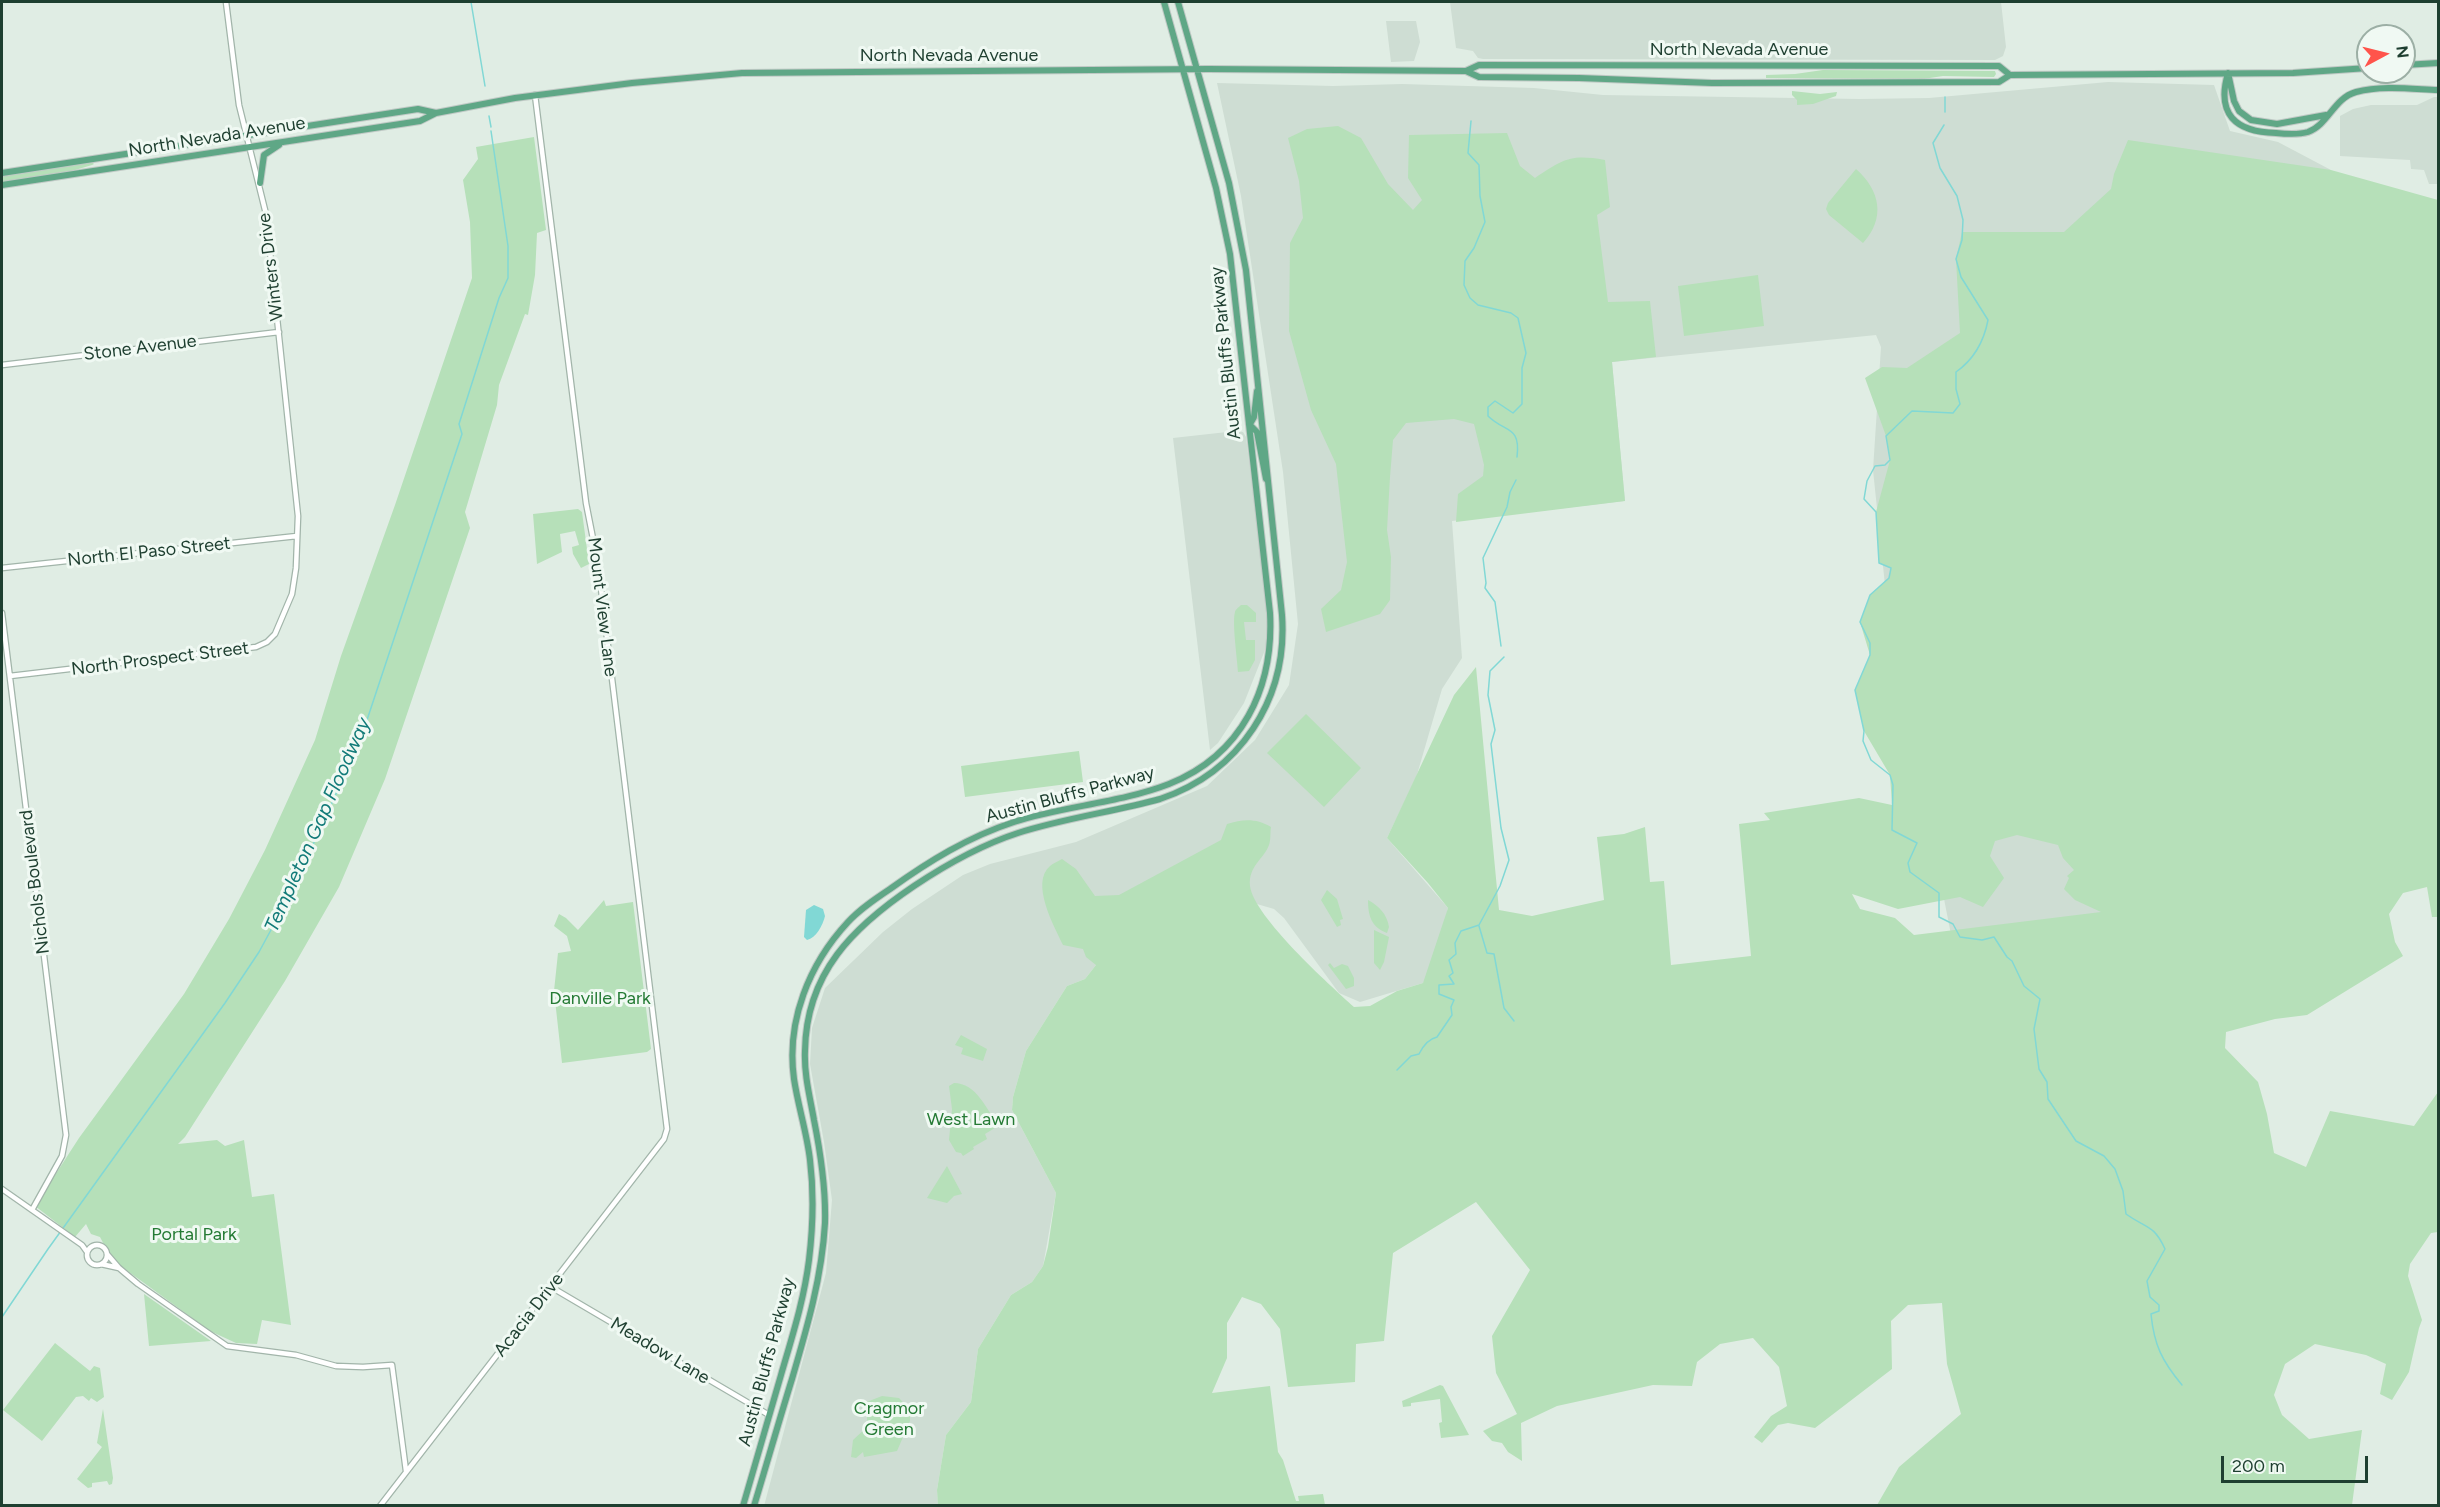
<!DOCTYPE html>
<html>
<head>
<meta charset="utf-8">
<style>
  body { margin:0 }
  #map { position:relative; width:2440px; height:1507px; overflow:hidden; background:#e0ede4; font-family:Figtree,sans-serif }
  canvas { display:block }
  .frame { position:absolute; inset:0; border:3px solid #1e3f30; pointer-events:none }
  .north { position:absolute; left:2356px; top:24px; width:60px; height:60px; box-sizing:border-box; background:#f0f9f3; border:2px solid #9cafa5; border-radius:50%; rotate:83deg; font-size:16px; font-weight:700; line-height:24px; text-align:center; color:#1e3f30 }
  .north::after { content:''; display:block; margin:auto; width:21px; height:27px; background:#ff544b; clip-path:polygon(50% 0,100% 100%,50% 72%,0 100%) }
  .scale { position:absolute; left:2221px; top:1456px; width:147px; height:27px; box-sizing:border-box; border:3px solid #1e3f30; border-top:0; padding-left:8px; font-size:18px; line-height:21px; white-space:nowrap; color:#1e3f30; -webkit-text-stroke:4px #f0f9f3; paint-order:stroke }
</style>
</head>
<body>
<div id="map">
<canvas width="2440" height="1507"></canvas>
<div class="frame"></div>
<div class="north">N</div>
<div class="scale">200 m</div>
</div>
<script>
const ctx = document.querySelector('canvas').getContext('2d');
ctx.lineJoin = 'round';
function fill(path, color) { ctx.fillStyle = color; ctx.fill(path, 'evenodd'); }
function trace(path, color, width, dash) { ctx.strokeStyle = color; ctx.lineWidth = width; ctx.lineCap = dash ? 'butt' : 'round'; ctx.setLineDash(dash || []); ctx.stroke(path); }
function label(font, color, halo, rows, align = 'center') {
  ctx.font = font + ' Figtree,sans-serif'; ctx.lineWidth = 6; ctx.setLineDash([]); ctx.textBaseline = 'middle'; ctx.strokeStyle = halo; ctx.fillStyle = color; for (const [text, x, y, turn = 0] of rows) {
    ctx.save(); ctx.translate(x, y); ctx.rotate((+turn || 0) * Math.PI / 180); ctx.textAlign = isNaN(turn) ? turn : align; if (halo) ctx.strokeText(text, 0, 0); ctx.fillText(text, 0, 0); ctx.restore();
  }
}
fill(new Path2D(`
  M1450,2H2001L2006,47L2003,56L1995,60L1483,59L1478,58L1473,51L1456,48Z
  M1386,21H1416L1420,42L1414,61L1391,62Z
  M2108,82L2214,85L2230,131L2278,142L2331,170L2345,296L2226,874L1957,965L1888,614L1873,470L1881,347L1876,335L1612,362L1625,501L1452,521L1462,658L1442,689L1416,778L1387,838L1448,908L1435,962L1423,983L1360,1002L1339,993L1284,918L1274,909L1250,902L1096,965L1085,979L1067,986L1026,1051L1013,1097L1012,1110L1056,1193L1043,1266L1032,1282L1011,1295L978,1349L971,1402L946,1435L937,1490L938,1505L764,1506L826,1273L832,1200L824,1142L810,1064L812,1028L825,988L883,932L912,909L963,875L990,864L1076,842L1207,786L1255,740L1289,685L1298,624L1283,472L1241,196L1217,83L1333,86L1402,84L1534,88L1603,95L1860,99L1929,98Z
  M2434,97H2438V184H2429L2424,170L2411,169L2410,160L2340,156V116L2353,109L2371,105H2417Z
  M1236,431L1243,432L1246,437L1268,613L1267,639L1265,650L1244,703L1218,743L1210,750L1173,438Z`), '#ceddd3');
fill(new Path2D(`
  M1823,70L1995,71L1996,74L1994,77L1943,76L1923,79L1766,78V75L1795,74Z
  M1792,91L1820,94L1837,92L1836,96L1813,104L1797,105V100L1792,95Z
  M1338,126L1361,138L1388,184L1413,210L1422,200L1408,178L1409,135L1507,133L1520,166L1535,178C1564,159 1570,154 1605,160L1610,207L1597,215L1608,302L1650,301L1656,357L1612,362L1625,501L1456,522L1458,494L1483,476L1484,465L1474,424L1454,419L1406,423L1393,440L1390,477L1387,530L1391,557L1390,600L1380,614L1326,632L1321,609L1341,590L1347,562L1336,464L1311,410L1289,331L1290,243L1303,218L1299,181L1288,138L1307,129Z
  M534,137L546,230L537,233L535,275L528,315L525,314L499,385L497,405L465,512L470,528L385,779L339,887L285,981L185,1137L178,1144L217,1140L225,1146L244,1140L252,1197L274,1194L291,1325L262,1320L257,1344L236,1343L210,1331L118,1264L110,1256L100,1237L91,1234L86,1224L75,1237L35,1206L79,1138L184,994L229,919L265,850L315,740L341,656L395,505L472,278L470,222L463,180L478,159L476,147Z
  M2128,140L2331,170L2438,200V917H2432L2427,887L2403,893L2389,914L2395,942L2403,956L2307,1015L2275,1019L2226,1032L2225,1048L2258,1082L2267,1114L2274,1153L2306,1167L2330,1111L2414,1126L2438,1092V1232L2431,1233L2410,1264L2408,1276L2422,1320L2419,1328L2409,1372L2392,1400L2380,1394L2386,1364L2366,1355L2315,1344L2285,1364L2274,1395L2282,1415L2309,1439L2362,1430L2352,1505H1877L1899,1467L1961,1414L1947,1364L1942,1303L1908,1305L1891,1321L1892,1369L1815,1428L1788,1423L1778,1425L1762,1443L1754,1437L1771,1416L1787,1406L1779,1367L1753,1338L1720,1344L1697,1362L1692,1386L1653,1385L1557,1406L1521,1423L1522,1461L1508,1452L1502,1443L1492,1441L1483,1431L1517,1414L1496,1373L1492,1336L1530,1270L1476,1202L1393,1253L1384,1341L1356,1344L1355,1382L1288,1387L1280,1329L1261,1304L1242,1297L1227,1323V1358L1212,1393L1270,1386L1278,1452L1283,1460L1296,1501H1299L1298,1496L1323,1494L1325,1505L938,1506L937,1490L946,1435L971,1402L978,1349L1011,1295L1032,1282L1043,1266L1048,1247L1056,1193L1012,1110L1013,1097L1026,1051L1067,986L1085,979L1096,965L1086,957L1083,949L1063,945C1054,926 1030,883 1050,866C1053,863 1059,861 1062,859L1076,869L1095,896L1119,895L1221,840L1227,824C1243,819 1256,818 1271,827C1270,832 1271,840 1269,845C1264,859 1248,866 1250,886C1254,917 1330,985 1354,1007L1370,1006L1397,991L1423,983L1448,908L1428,883L1387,838L1454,695L1476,667L1499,910L1532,916L1604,900L1597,837L1624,834L1645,827L1650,882L1664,881L1671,965L1751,956L1739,824L1770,820L1764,813L1859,798L1892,805L1890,775L1864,731L1855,690L1870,655L1860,622L1870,595L1889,578L1891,568L1879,563L1876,512L1890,460L1886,436L1865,378L1882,367L1907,368L1960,333L1956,259L1962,232H2064L2111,189L2114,174ZM2017,835L2058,845L2063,858L2074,870L2067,876L2069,878L2064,889L2075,900L2101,912L1914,935L1895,918L1860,909L1852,894L1898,909L1960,897L1983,907L2004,878L1990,856L1995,841Z
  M92,162L94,164L92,165L65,173L2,183V176Z
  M1856,169C1880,190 1886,218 1863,243L1829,215L1826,209L1828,203Z
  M1758,275L1764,326L1684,336L1678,286Z
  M578,509L582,512L589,564L581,568L573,554L572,547L579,545L575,531L560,534L562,552L537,564L533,514Z
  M1241,605H1247L1256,613V622H1244L1246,640H1255V660L1249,671L1238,672C1237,657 1232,622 1235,612C1235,610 1239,607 1241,605Z
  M1306,714L1361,768L1324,807L1267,753Z
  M1079,751L1083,782L965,797L961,766Z
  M1327,890L1337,899L1343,919L1340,920L1341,925L1337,927L1321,900Z
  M604,900L606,906L633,902L651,1049L647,1052L562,1063L554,991L558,953L571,951L567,936L554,926L559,914L566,918L578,930Z
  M1368,900C1379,906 1387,914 1389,927L1387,933C1371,927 1368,915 1368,900Z
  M1374,930L1389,937L1384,962L1380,970L1374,963Z
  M1330,963L1334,968L1342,964L1348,966L1354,978V986L1346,989L1328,965Z
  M961,1035L987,1049L983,1061L961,1054L963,1048L955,1045Z
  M954,1083C976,1083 987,1109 998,1126L985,1134L987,1139L973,1147L974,1149L963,1156L961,1153L956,1152L949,1140L952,1109L949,1086Z
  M947,1166L962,1194L954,1196L947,1203L927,1198Z
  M144,1294L211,1341L149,1346Z
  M55,1343L90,1371L94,1366L100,1368L104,1397L97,1402L91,1398L89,1401L83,1396L76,1397L42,1441L3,1410Z
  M1440,1385L1443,1386L1469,1435L1441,1438L1439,1423L1442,1422L1440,1399L1411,1403V1406L1403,1407L1402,1401Z
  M882,1396L899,1398L910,1410V1421L897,1451L864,1457L863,1452L856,1458L851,1457L853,1440L867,1427V1412L864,1403Z
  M103,1409L113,1478L112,1484L109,1485L107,1481L92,1483V1487L88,1488L77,1479L102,1447L97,1443Z`), '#b6e0b9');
fill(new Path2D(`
  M814,905L823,909L825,916C823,925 816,938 807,940L804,937L806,910Z`), '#81d8d5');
trace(new Path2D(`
  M471,2L485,86
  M1945,112V97
  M489,116L491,127
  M1471,121L1468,153L1479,165L1480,196L1485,222L1474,248L1465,261L1464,285L1470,298L1478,305L1511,313L1518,318L1526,353L1522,368V404L1513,413L1495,401L1488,407V416C1505,433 1521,425 1517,457
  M1944,125L1933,143L1940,168L1957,196L1963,220L1962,240L1956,259L1961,277L1988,320C1984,341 1973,360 1956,372V389L1960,404L1953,413L1912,411L1886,436L1890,460L1885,465L1875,466L1867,481L1864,499L1876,512L1879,563L1891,568L1889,578L1870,595L1860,622L1870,643V655L1855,690L1864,731L1863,741L1871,760L1890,775L1893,785L1892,830L1917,843L1908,863L1910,872L1939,893V917L1953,924L1960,937L1982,940L1994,937L2007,957L2012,961L2024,986L2040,999L2034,1029L2039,1069L2047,1082L2048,1099L2076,1141L2104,1156L2115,1169L2123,1191L2126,1214C2145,1228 2154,1224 2165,1249L2147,1281L2150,1297L2159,1305V1311L2151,1314C2154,1345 2162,1361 2182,1385
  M1501,646L1495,602L1485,588L1486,583L1483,558L1507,507L1510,492L1516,480
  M1479,926L1487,953L1494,954L1504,1008L1514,1021
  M1397,1070L1411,1056L1419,1054C1423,1046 1428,1039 1437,1037L1452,1015L1451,1007L1454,1000L1439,994V985L1454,984L1449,976L1453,973L1449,960L1456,954L1455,943L1461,931L1479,925L1500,886L1509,860L1501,828L1491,744L1495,730L1488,695L1490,671L1504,657
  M2,1317L48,1249L225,1003L259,952L291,893L360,741L462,434L459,424L499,298L508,278V246L491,131`), '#81d8d5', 1.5);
const minor = new Path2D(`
  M2,365L279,332
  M2,568L297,536
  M2,613L66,1135L62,1156L32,1210L2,1189
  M10,676L256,647L267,642L275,634L292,594L296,568L298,516L266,214L239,105L226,2
  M32,1210L82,1245L87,1252
  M87 1255a10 10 0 1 1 20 0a10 10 0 1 1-20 0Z
  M107,1254L119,1268L138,1284L227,1346L296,1355L336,1366L363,1367L392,1365L406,1471
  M101,1264L119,1268
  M551,1287L769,1415
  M380,1506L664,1139L667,1129L598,564L586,503L535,95`);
const major = new Path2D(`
  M2404,65L2438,63
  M1466,71L1479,77L1579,78L1712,83L1999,82L2010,75L2293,73L2368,68
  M2228,73C2216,114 2235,132 2276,133C2286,134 2298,135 2308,132C2328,125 2334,98 2356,92C2382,85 2412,89 2438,90
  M2228,73L2234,101L2239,111L2251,120L2277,124L2326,115
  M2,173L418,109L436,113
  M260,183L264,155L279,145
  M2,185L420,121L436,113L515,98L632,83L742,73L1208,69L1466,71L1479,65L1999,66L2010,75
  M1249,424L1257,432L1266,479
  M1250,424L1254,417L1257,391
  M743,1506C756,1462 768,1419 781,1375C792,1337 804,1300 809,1260C813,1227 814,1193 810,1160C807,1133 798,1106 794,1079C786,1021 809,964 848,922C860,909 875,899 890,889C929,861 968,837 1014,822C1064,806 1120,803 1169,784C1242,755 1274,688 1270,613L1230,254L1216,188L1164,2
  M754,1506C767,1463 779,1421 792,1379C807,1328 822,1277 825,1223C826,1188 821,1155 814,1120C810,1097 804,1075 805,1051C806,973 853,927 914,886C947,864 981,845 1018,833C1065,818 1113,812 1160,799C1240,772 1288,699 1282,615L1246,270L1229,183L1178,2`);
trace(minor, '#a2b5aa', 7);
trace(major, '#c0c9c5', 8);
trace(minor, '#fff', 4.5);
trace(major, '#5fa786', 6);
label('18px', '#1e3f30', '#f0f9f3', [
  ["North Nevada Avenue",1739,50],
  ["North Nevada Avenue",949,56],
  ["North Nevada Avenue",217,137,-9],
  ["Winters Drive",271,267,-97],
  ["Stone Avenue",140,348,-7],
  ["Austin Bluffs Parkway",1226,353,-96],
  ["North El Paso Street",149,552,-6],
  ["Mount View Lane",602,607,83],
  ["North Prospect Street",160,659,-7],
  ["Austin Bluffs Parkway",1070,795,-15],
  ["Nichols Boulevard",35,882,-97],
  ["Acacia Drive",529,1315,-52],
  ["Meadow Lane",660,1351,31],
  ["Austin Bluffs Parkway",767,1362,-75]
]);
label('18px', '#247a34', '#f0f9f3', [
  ["Danville Park",600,999],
  ["West Lawn",971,1120],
  ["Portal Park",194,1235],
  ["Cragmor",889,1409],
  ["Green",889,1430]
]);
label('italic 20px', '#127b79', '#f0f9f3', [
  ["Templeton Gap Floodway",318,825,-66]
]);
</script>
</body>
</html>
